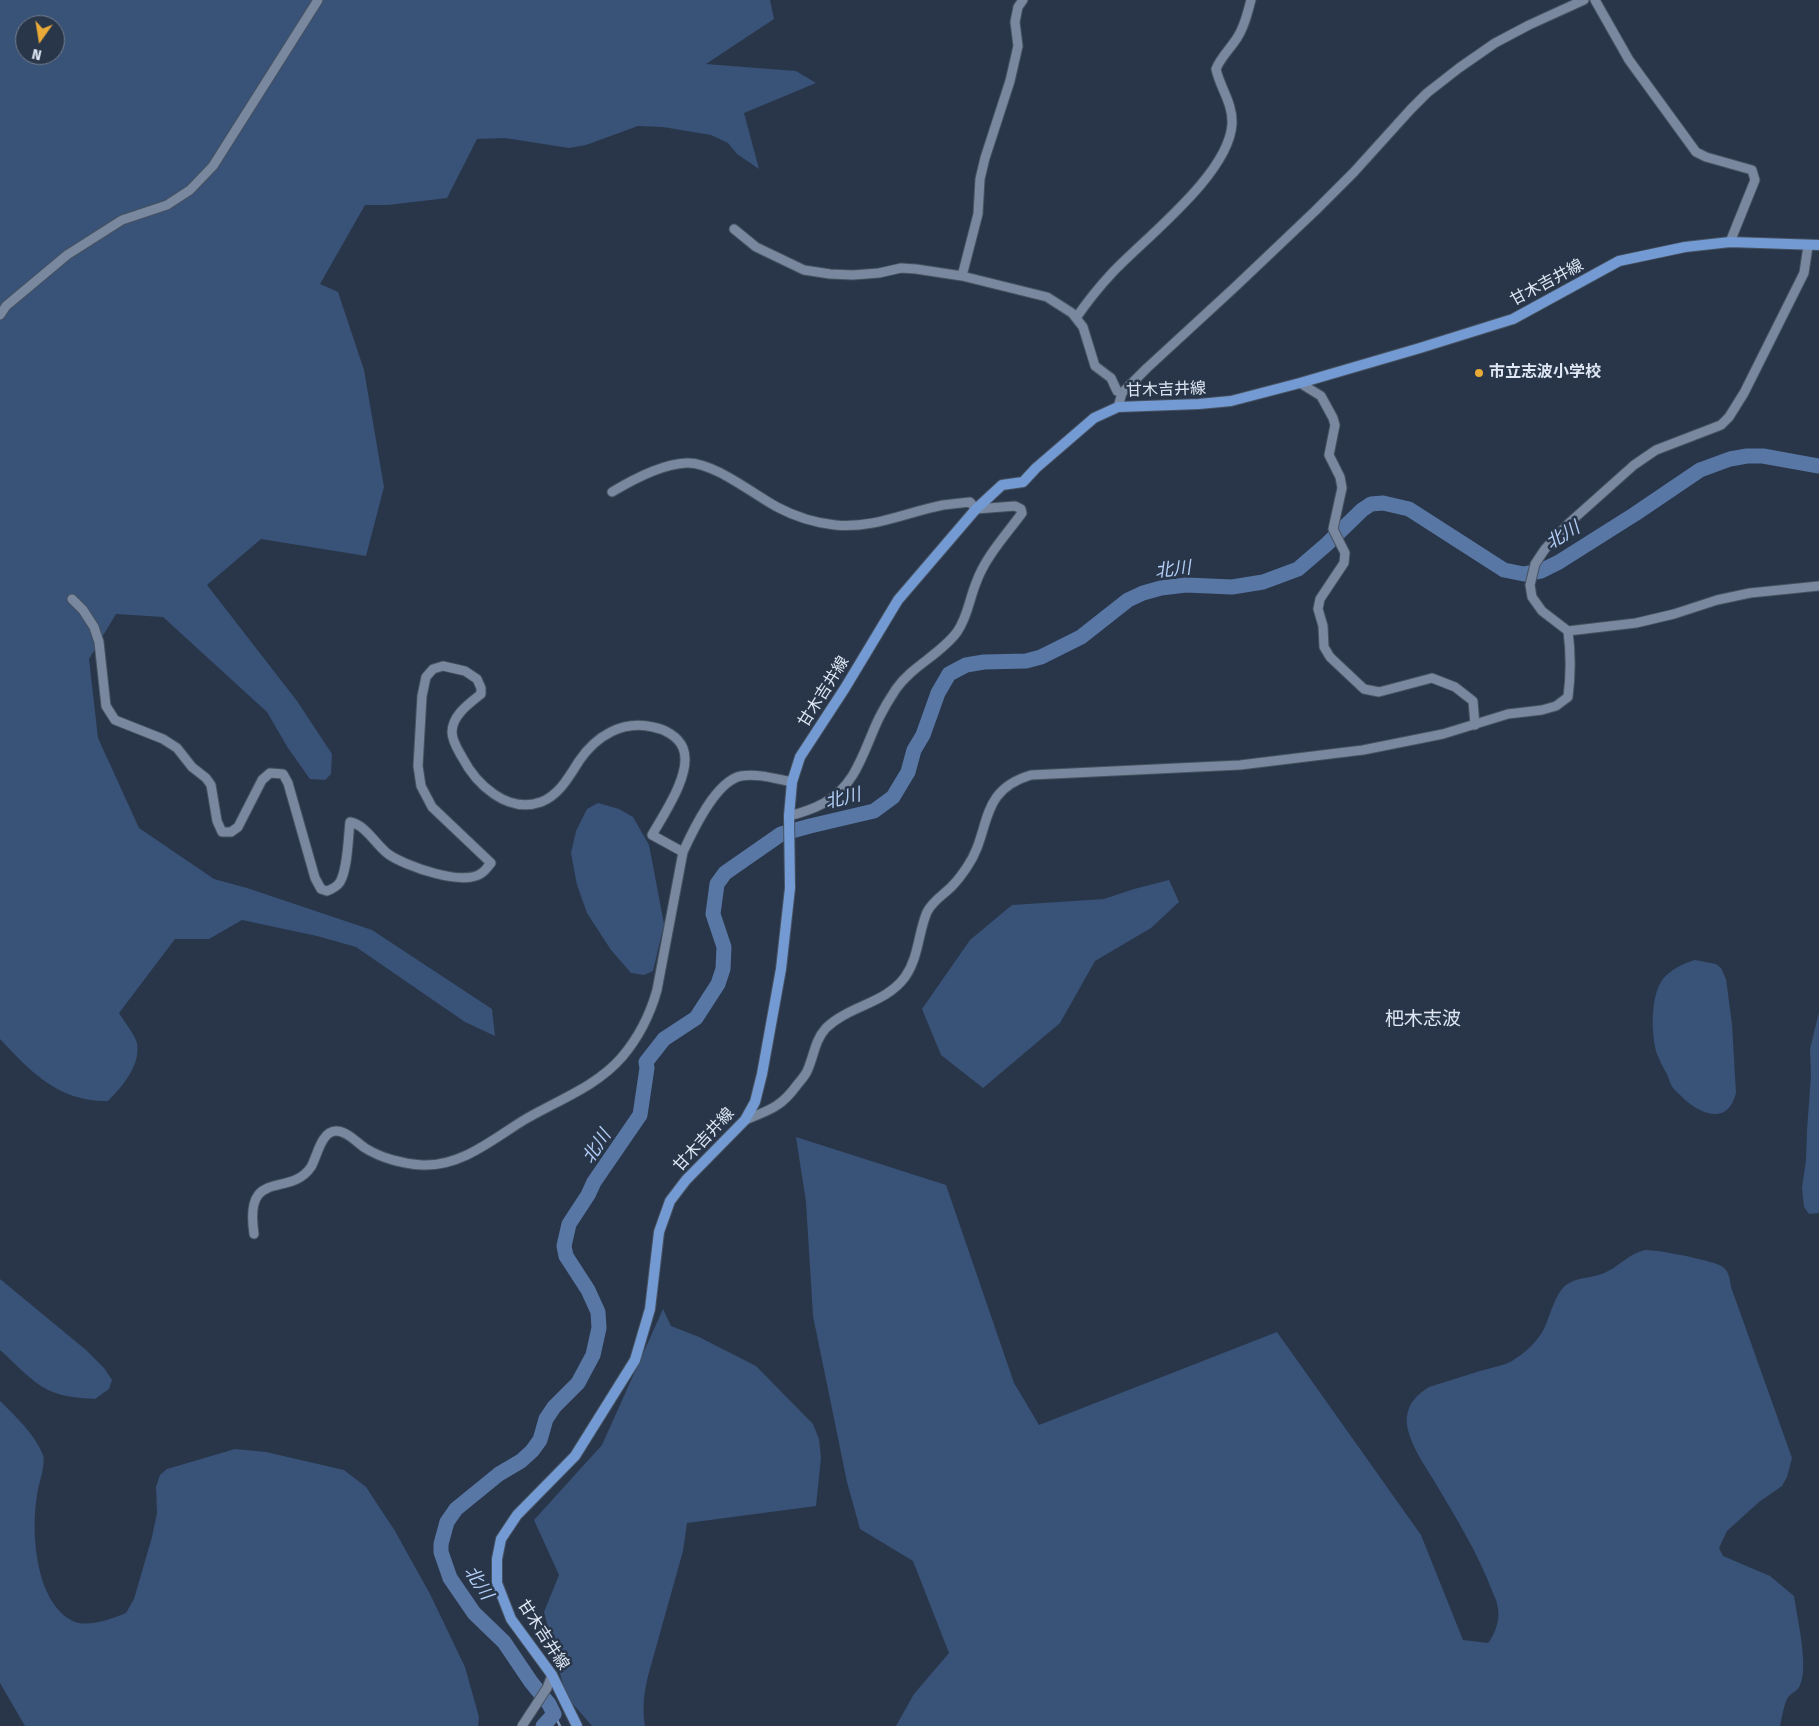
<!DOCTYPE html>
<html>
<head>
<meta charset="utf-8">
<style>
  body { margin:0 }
  #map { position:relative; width:1819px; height:1726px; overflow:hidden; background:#293649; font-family:"Fira Sans",sans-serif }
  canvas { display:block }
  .north { position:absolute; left:15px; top:15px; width:50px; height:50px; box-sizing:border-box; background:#293649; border:1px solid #717d8d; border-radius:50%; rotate:193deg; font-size:14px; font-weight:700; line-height:20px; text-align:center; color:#dee7f3 }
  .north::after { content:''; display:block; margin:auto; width:18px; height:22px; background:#e9aa38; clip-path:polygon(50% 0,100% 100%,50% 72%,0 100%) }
</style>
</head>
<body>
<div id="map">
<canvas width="1819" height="1726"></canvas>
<div class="north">N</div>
</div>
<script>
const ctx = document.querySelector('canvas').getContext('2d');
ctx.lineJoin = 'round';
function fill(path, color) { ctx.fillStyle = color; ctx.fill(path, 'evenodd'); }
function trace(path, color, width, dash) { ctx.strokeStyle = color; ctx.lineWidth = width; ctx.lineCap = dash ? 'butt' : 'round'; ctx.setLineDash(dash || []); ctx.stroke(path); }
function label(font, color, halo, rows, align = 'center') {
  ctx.font = font + ' "Fira Sans","Noto Sans JP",sans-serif'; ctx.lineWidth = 5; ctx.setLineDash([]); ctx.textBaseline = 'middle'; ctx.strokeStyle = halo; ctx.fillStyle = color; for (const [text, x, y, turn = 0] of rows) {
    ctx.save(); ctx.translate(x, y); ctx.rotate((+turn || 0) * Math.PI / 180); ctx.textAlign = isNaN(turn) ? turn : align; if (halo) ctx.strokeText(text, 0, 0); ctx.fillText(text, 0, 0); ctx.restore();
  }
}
fill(new Path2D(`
  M0,0H770L774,19L706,64L796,71L816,83L744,113L759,169L737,154L728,143L711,135L663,127L638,126L586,145L569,148L505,138L477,139L447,198L388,205H365L320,284L338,292L364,370L384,487L366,556L261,539L207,585L297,701L332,754L331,774L325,780L310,779L288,748L267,712L163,617L116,614L89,659L98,738L139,828L214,879L247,888L372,930L492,1009L495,1036L465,1022L356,947L317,936L242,920L209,939H175L119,1013C123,1020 135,1035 137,1043C141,1065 122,1087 108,1101C59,1102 31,1072 0,1039ZM25,25H55V55H25Z
  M598,803L619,809L633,817L649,845L664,924L653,971L644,975L631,973L611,950L587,913L577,885L571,853L576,831L587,809Z
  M1169,880L1179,902L1151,928L1095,961L1060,1023L983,1088L941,1055L922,1009L970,940L1012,905L1104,899L1134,889Z
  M1695,960L1716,964L1721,968L1726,979L1732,1024L1736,1093C1728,1125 1702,1115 1684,1099C1681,1095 1676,1092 1673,1088C1670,1084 1669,1079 1667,1074C1663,1068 1660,1061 1657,1054C1651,1035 1650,996 1663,979C1670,970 1684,963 1695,960Z
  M1819,1012V1213L1809,1214L1804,1207L1802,1188L1806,1160L1807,1130L1811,1075L1810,1049Z
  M796,1137L946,1185L1014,1383L1039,1425L1277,1332L1421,1535L1463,1640L1488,1643C1496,1633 1501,1617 1497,1604C1497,1600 1494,1597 1493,1593C1478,1553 1455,1516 1433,1479C1423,1463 1404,1435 1407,1416C1409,1402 1418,1394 1429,1387C1446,1382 1463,1376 1480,1371C1490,1368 1503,1366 1512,1361C1525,1353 1537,1342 1544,1329C1550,1316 1555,1294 1566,1285C1577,1277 1591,1278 1602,1274C1618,1268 1629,1253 1645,1250C1654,1249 1717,1261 1723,1267C1729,1272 1730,1279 1731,1287L1792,1458L1787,1477L1782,1486L1759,1502L1727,1531L1719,1548L1723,1556L1770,1576L1794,1596C1797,1617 1809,1667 1800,1685C1798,1691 1793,1692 1789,1696C1784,1702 1782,1718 1780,1726H896L914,1694L949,1653L913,1561L860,1529L847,1482L813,1316L806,1202Z
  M0,1279L86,1350L104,1368L112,1380L109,1389L95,1399C80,1398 62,1397 48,1390C30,1381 15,1363 0,1350Z
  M663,1309L671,1326L699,1337L756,1366L813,1424L819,1439L821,1458L816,1506L687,1523L683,1551L648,1676C644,1693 642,1709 645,1726H592L566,1696L544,1612L559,1575L534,1520L602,1445Z
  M0,1401C15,1416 35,1434 43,1455C46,1465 38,1485 37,1496C31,1531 35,1600 71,1620C86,1629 111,1619 126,1613L134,1599L152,1537L157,1513L156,1487L160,1475L167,1469L235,1449L266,1452L344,1470L366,1487L395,1531L430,1594L465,1667L479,1717L478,1726H25L0,1683Z`), '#395277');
trace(new Path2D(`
  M554,1714L560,1726`), '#8199bc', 2.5);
trace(new Path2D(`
  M543,1726L554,1714L549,1704L531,1682L504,1642L474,1613L450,1578L441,1552V1544L447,1522L456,1509L499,1474L521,1461L532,1451L540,1440L546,1419L554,1407L578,1383L593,1355L599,1328L598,1312L588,1290L566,1256L564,1246L569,1224L588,1195L594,1182L640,1115L647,1068L646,1062L664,1039L696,1018L718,984L723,969L724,947L713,914L717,884L725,873L781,834L810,826L874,811L893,797L908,772L914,750L923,735L938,693L949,674L966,665L984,662L1026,661L1041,657L1081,637L1128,600L1143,593L1161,588L1186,585L1232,587L1263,582L1298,569L1327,544L1362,510L1371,504L1383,503L1409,509L1504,570L1524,574L1541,571L1559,562L1635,514L1700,470L1730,459L1747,456H1763L1819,466`), '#5977a4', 15);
const minor = new Path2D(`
  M1595,0L1629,60L1696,152L1706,157L1752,170L1755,180L1730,242
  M734,229L756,247L804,270L830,274L853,275L879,273L901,268L916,269L962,276L1047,297L1072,313L1083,327L1095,366L1111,378L1117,391L1122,393
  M1808,246L1804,273L1744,393L1729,417L1721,425L1656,450L1634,465L1569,523L1545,549L1535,564L1530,585L1532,597L1542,611L1568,631L1636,623L1674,614L1717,600L1750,593L1819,586
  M962,276L978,214L980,179L985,158L1010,81L1018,46L1015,22L1018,7L1023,0
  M0,315L6,306L67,255L122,220L167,205L190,190L213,166L318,0
  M1076,318C1087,302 1099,287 1112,273C1146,237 1229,174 1232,124C1233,103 1220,88 1216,69C1221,57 1230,49 1237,38C1245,26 1247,14 1251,0
  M1300,383L1321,396L1333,418L1335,425L1329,455L1340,477L1342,488L1333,529L1345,553L1344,563L1320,599L1318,609L1323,626L1324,647L1330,657L1364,689L1379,692L1432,678L1455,687L1473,701L1475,725
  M1118,407L1122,393L1147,368L1235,287L1315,211L1354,172L1411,109L1427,93L1459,68L1495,43L1529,25L1584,0
  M612,492C632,480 662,464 686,463C712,461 753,494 777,507C794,516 816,523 835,525C873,529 907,512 943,505C952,504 961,503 970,502L976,509L1015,506L1021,509L1022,513C1006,535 985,557 976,583C969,600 968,616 957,632C941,654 912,666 896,689C890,698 884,708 879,718C864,749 857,785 824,803C813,809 801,813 789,816
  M72,599L83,610L94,627L99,642L106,706L115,720L163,739L177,748L192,767L206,778L211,785L217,821L222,832H231L238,827L262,780L270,773L283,774L288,783L315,878L321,889L327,891C332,889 337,887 340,882C348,868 348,838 350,822C366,825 375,844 388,854C405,866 466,888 483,872C486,870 488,866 491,863L432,807L421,786L418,766L422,696L426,677L433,669L443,666L465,671L477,679L481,688V694C470,703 452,715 452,732C452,741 458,750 462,757C476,784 507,814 541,802C559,795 569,777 579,761C596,736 622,720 653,727C664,729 678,736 683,748C693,772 664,814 652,835L683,852
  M745,1120C770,1110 781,1107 797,1085C801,1080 806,1075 808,1069C814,1055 815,1040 826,1028C850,1005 885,1004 905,977C919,957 918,933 927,912C933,900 945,894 953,885C958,880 963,873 967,867C992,831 977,791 1031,775L1240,765L1363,750L1443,734L1508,714L1542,710L1556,706L1568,697C1571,674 1571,654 1568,631
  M254,1234C244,1166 289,1199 311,1167C317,1157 321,1131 336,1131C347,1131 356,1142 365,1148C381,1158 403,1164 422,1165C461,1167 493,1139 524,1120C558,1100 596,1087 622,1057C639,1037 650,1015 657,990L683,852C693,830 716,781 741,776C757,773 776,779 792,782
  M522,1726L547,1688L552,1675`);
const major = new Path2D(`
  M577,1726L552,1675L511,1619L497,1583V1559L501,1539L517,1515L575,1456L635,1360L650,1309L659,1232L670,1201L686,1180L745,1120L755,1102L762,1074L781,969L790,888L789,816L792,782L800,757L845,688L898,600L976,509L1002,485L1023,482L1036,468L1094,418L1118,407L1199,404L1231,401L1300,383L1420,348L1513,319L1619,261L1685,247L1730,242L1819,245`);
trace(minor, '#465261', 11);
trace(major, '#465261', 12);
trace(minor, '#79889e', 9);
trace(major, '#739ad3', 10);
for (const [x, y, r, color] of [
  [1479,373,5,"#e9aa38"]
]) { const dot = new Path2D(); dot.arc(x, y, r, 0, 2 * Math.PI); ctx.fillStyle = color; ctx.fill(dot); trace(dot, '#293649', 2); }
label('16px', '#dee7f3', '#293649', [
  ["甘木吉井線",1547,283,-28],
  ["甘木吉井線",1166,390,-2],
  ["甘木吉井線",824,692,-58],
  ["甘木吉井線",704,1140,-47],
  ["甘木吉井線",543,1635,57]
]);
label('bold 16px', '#dee7f3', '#293649', [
  ["市立志波小学校",1489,373]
], 'left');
label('italic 18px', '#b2cef7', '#293649', [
  ["北川",1563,536,-31],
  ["北川",1173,570,-6],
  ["北川",843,799,-14],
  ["北川",597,1147,-57],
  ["北川",478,1583,57]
]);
label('19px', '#dee7f3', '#293649', [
  ["杷木志波",1423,1020]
]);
</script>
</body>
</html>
